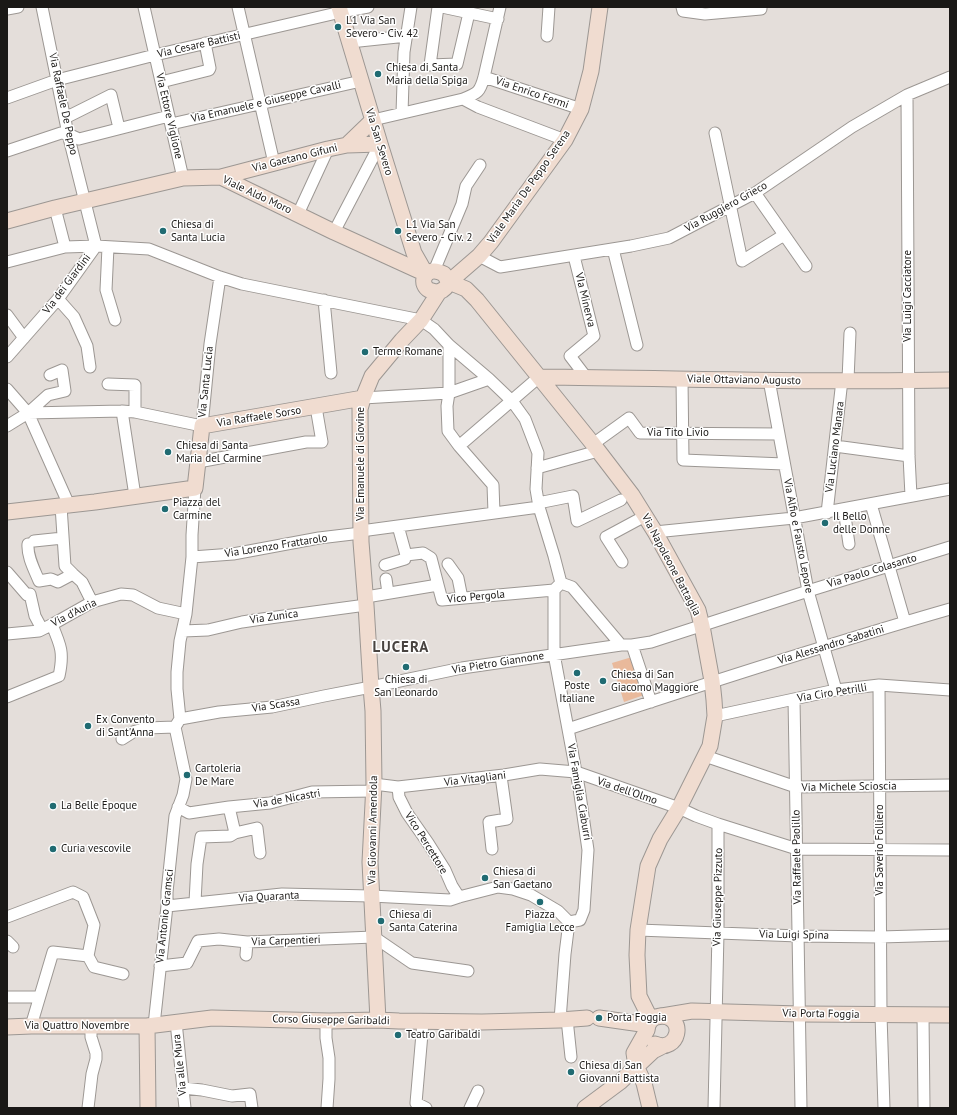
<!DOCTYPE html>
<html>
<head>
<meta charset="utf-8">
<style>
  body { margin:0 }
  #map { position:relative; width:957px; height:1115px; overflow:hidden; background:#e4deda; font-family:"PT Sans",sans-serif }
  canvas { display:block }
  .frame { position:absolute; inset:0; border:8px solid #1a1816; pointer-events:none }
</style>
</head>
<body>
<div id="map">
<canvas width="957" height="1115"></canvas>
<div class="frame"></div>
</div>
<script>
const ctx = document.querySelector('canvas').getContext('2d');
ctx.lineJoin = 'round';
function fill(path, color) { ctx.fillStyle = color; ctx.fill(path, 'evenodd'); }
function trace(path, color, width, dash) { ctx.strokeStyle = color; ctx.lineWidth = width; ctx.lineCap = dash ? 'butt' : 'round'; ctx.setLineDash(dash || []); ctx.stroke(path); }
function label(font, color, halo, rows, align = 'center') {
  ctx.font = font + ' "PT Sans",sans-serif'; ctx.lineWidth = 3; ctx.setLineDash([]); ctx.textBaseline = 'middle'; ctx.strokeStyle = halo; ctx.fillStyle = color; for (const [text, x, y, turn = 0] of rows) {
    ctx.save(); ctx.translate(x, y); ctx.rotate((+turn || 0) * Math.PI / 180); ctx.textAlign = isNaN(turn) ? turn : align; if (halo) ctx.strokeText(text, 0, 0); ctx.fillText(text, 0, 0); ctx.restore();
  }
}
fill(new Path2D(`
  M632,657L644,695L624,702L612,663Z`), '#e9b99b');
const street = new Path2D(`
  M144,7L183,178
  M238,7L274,163
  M438,7L430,65L457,64L469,13
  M442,7L498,19
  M682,7L683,11L705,14L761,9V7
  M7,9L18,7
  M547,36L549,7
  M350,42L407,36
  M484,77L581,109
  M161,82L209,70L210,68L205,43
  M907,95L909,456L911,496
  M7,98L57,80L155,55L341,12L368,7
  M463,99L478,107L565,140
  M402,113L404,52L411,7
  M65,118L111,95L119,128
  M373,120L463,99C478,93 480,92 484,77L500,7
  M171,124L361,81
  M715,133L742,261L784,235
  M7,151L61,133L68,134L79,139L169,116
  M755,193L806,266
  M55,208L65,247
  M298,214L328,149
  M334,232L380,144
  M108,247L106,290L115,320
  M613,249L637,345
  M479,256L500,267L631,246L669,238L755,193L852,127L907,95L950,77
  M574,256L594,336L570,356L586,377
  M7,262L65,247L96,246L149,249L220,277L242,284L421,320L434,329L449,345L489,379L512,401L525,419L538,453L536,489L539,507L554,556L561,583
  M434,271L462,204L466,186L480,165
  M58,299L74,317L87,346L90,367
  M324,300L331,373
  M7,315L24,338
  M449,345V393L447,406L448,431L459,446L493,485L494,513
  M7,357L29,332L58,299L96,246L68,134L42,7
  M682,379L683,460L784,464
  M769,380L808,591L836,690
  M848,380L850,333
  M108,384L135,385V412
  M7,389L28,413L69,505
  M363,398L449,393L489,379
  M122,411L135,496
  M28,413L48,395L65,391L62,370L50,375
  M7,426L28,413L122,411L135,412L202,426L210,344L220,277
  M593,444L629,418L640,433L779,434
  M459,446L539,377
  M835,446L909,456
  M198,462L306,442H322L316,407
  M537,468L598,451
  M538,503L573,496L577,521L621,500
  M871,504L905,622
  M61,506L65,566L73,574L82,582L92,602
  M844,509L849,544
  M827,513L842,380
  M398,526L406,555L423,553L431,558L438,585
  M361,531L539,507
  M655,532L794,518L950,489
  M34,541L63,538
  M28,544C27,556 34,569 39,581L51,579L58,582L73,574
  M192,557L233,554L319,538L361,533
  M622,562L606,537L645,516
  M448,564L458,578L462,598
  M385,565L405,559L406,555
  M7,572L27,595L30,594L35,616L42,629
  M386,579L388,593
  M561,583L554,590V654L579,788L588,850L584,910L580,920L569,922
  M561,583L572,587L621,645
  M366,597L438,585L442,600L554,590
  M183,631L208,630L242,622L262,619L366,605
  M7,634L39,631L53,624L92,602L121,594L133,595L158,608L186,614
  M632,645L651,702
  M879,685L881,1015L884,1108
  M7,697L59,676C64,653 61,646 52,625
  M794,699L801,1108
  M715,716L836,690L879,685L950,690
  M180,719L219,712L272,707L324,696L371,687L462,668L621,645H632L651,642L808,591L950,547
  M180,719L177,689V672L180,641L186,614L192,557V535L195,488
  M568,729C695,687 821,646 950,609
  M122,739L133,732L146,728L175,727
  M705,756L796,787L950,785
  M374,784L398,787L504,775L540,769L576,772L679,808L696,816L718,824V933L714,1108
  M398,787L399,797L407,813L428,843L445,870L452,886L459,897
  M178,807L189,813L229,807L270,803L312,792L373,791
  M229,807L235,833L257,828L260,853
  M718,824L797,849L950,850
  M492,849L489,822L507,819L501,776
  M195,902L197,864L201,837L230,836L235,833
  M167,906L282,894L371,896L450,900L459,897L494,888L498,887L513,889L531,895L558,911L569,922
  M7,917L73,892L83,897L94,925L88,956
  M638,930L799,936L880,937L950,935
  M7,941L13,947
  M246,955L247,942
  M88,956L94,967L123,974
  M160,966L187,963L198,941L219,939L247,942L374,937L412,963L468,971
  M7,997H39
  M923,1015L924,1108
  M567,1019L571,1057
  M560,1020L565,954L569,922
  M326,1021V1038L329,1058V1079L327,1108
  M176,1022L185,1108
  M423,1022L416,1103L426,1108
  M154,1025L167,906V892L175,816L183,795L186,779L175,727L180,719
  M31,1026L53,952L88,956
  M183,1088L202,1090L232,1096L250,1094L252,1108
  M88,1108L92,1074L96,1059V1053L91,1037V1026
  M470,1108L478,1091`);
const secondary = new Path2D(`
  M339,7L380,144L414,253L426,274
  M347,145L373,120
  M221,177L328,149L347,145L380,144
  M7,221L55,208L183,178L221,177L334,232L426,274
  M449,282L466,289L477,300L593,444L632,495L655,532L698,610L702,626L712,681L714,700L715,716L710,746L679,808L660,839L648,866L638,930L637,955L639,996L651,1020
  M449,282L444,274C440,272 437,271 434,271C423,271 420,285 429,290C432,291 436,292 439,292C444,290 447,287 449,282L479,256L491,242L565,140L581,109L591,71L600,7
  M539,377C676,378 813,383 950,380
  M7,512L95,502L195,488L202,426L363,398
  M599,1018L648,1025
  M378,1020L370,862L374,784L373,711L371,687L366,605L361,542L360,409L363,398L372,376L402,340L421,320L439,292
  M147,1026L148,1108
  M7,1027L31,1026H147L212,1018L329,1021L378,1020L399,1021L482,1022L560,1020L587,1018
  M655,1044C678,1054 688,1016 660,1016
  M585,1108L620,1082L653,1051L663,1046
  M650,1108L644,1083L636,1066L634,1053L647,1030L648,1025L651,1020L656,1017L692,1011L800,1014L950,1015`);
trace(street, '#9c9793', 13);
trace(secondary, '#9c9793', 17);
trace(street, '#fff', 11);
trace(secondary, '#f0dcd0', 15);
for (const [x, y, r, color] of [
  [338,27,4,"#206b72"],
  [378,74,4,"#206b72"],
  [163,231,4,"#206b72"],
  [398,231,4,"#206b72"],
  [365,352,4,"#206b72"],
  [168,452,4,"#206b72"],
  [165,509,4,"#206b72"],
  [825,523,4,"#206b72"],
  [406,667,4,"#206b72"],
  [577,673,4,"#206b72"],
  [603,681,4,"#206b72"],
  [88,726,4,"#206b72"],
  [187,775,4,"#206b72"],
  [53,806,4,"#206b72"],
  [53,849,4,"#206b72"],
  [485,878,4,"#206b72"],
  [540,902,4,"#206b72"],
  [381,921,4,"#206b72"],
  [599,1018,4,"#206b72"],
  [398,1035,4,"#206b72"],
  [571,1072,4,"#206b72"]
]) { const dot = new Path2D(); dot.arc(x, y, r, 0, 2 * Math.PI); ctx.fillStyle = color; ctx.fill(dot); trace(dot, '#fff', 1.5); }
label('11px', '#1a1816', '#fff', [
  ["L1 Via San",346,21],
  ["Severo - Civ. 42",346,34],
  ["Chiesa di Santa",386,68],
  ["Maria della Spiga",386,81],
  ["Chiesa di",171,225],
  ["Santa Lucia",171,238],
  ["L1 Via San",406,225],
  ["Severo - Civ. 2",406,238],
  ["Terme Romane",373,352],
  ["Chiesa di Santa",176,446],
  ["Maria del Carmine",176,459],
  ["Piazza del",173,503],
  ["Carmine",173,516],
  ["Il Bello",833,517],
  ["delle Donne",833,530],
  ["Chiesa di San",611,675],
  ["Giacomo Maggiore",611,688],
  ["Chiesa di",406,680,"center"],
  ["San Leonardo",406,693,"center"],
  ["Poste",577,686,"center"],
  ["Italiane",577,699,"center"],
  ["Ex Convento",96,720],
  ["di Sant'Anna",96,733],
  ["Cartoleria",195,769],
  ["De Mare",195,782],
  ["La Belle Époque",61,806],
  ["Curia vescovile",61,849],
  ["Chiesa di",493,872],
  ["San Gaetano",493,885],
  ["Chiesa di",389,915],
  ["Santa Caterina",389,928],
  ["Piazza",540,915,"center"],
  ["Famiglia Lecce",540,928,"center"],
  ["Porta Foggia",607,1018],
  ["Teatro Garibaldi",406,1035],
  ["Chiesa di San",579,1066],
  ["Giovanni Battista",579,1079]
], 'left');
label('11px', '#1a1816', '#fff', [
  ["Via Cesare Battisti",199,45,-13],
  ["Via Enrico Fermi",532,93,19],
  ["Via Emanuele e Giuseppe Cavalli",266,102,-13],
  ["Via Raffaele De Peppo",63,104,78],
  ["Via Ettore Viglione",169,116,77],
  ["Via San Severo",379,142,73],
  ["Via Gaetano Gifuni",295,158,-14],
  ["Viale Maria De Peppo Serena",529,187,-55],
  ["Viale Aldo Moro",257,195,25],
  ["Via Ruggiero Grieco",726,207,-29],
  ["Via dei Giardini",67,284,-53],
  ["Via Luigi Cacciatore",908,296,-90],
  ["VIa Minerva",585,300,76],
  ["Viale Ottaviano Augusto",744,380,1],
  ["Via Santa Lucia",206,382,-84],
  ["Via Raffaele Sorso",259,417,-9],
  ["Via Tito Livio",678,433],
  ["Via Luciano Manara",835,447,-83],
  ["Via Emanuele di Giovine",361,464,-90],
  ["Via Alfio e Fausto Lepore",798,536,79],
  ["Via Lorenzo Frattarolo",276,546,-9],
  ["Via Napoleone Battaglia",671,565,62],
  ["Via Paolo Colasanto",872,571,-17],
  ["Vico Pergola",476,597,-5],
  ["Via d'Auria",74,613,-27],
  ["Via Zunica",274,617,-8],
  ["Via Alessandro Sabatini",831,645,-17],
  ["Via Pietro Giannone",498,663,-9],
  ["Via Ciro Petrilli",832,693,-9],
  ["Via Scassa",276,705,-9],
  ["Via Vitagliani",475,779,-7],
  ["Via Michele Scioscia",849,787,-1],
  ["Via dell'Olmo",627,791,19],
  ["Via Famiglia Ciaburri",579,792,80],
  ["Via de Nicastri",287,799,-10],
  ["Via Giovanni Amendola",373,830,-89],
  ["Vico Percettore",426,843,58],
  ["Via Saverio Folliero",880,850,-90],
  ["Via Raffaele Paolillo",797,857,-91],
  ["Via Quaranta",269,897,-3],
  ["Via Giuseppe Pizzuto",718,897,-89],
  ["Via Antonio Gramsci",165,916,-84],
  ["Via Luigi Spina",794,935,1],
  ["Via Carpentieri",286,941,-2],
  ["Via Porta Foggia",821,1014,1],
  ["Corso Giuseppe Garibaldi",331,1020,1],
  ["Via Quattro Novembre",77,1026],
  ["Via alle Mura",180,1065,-96]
]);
ctx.letterSpacing = '1px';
label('bold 15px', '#484340', '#fff', [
  ["LUCERA",401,648]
]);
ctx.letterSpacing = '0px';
</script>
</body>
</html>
